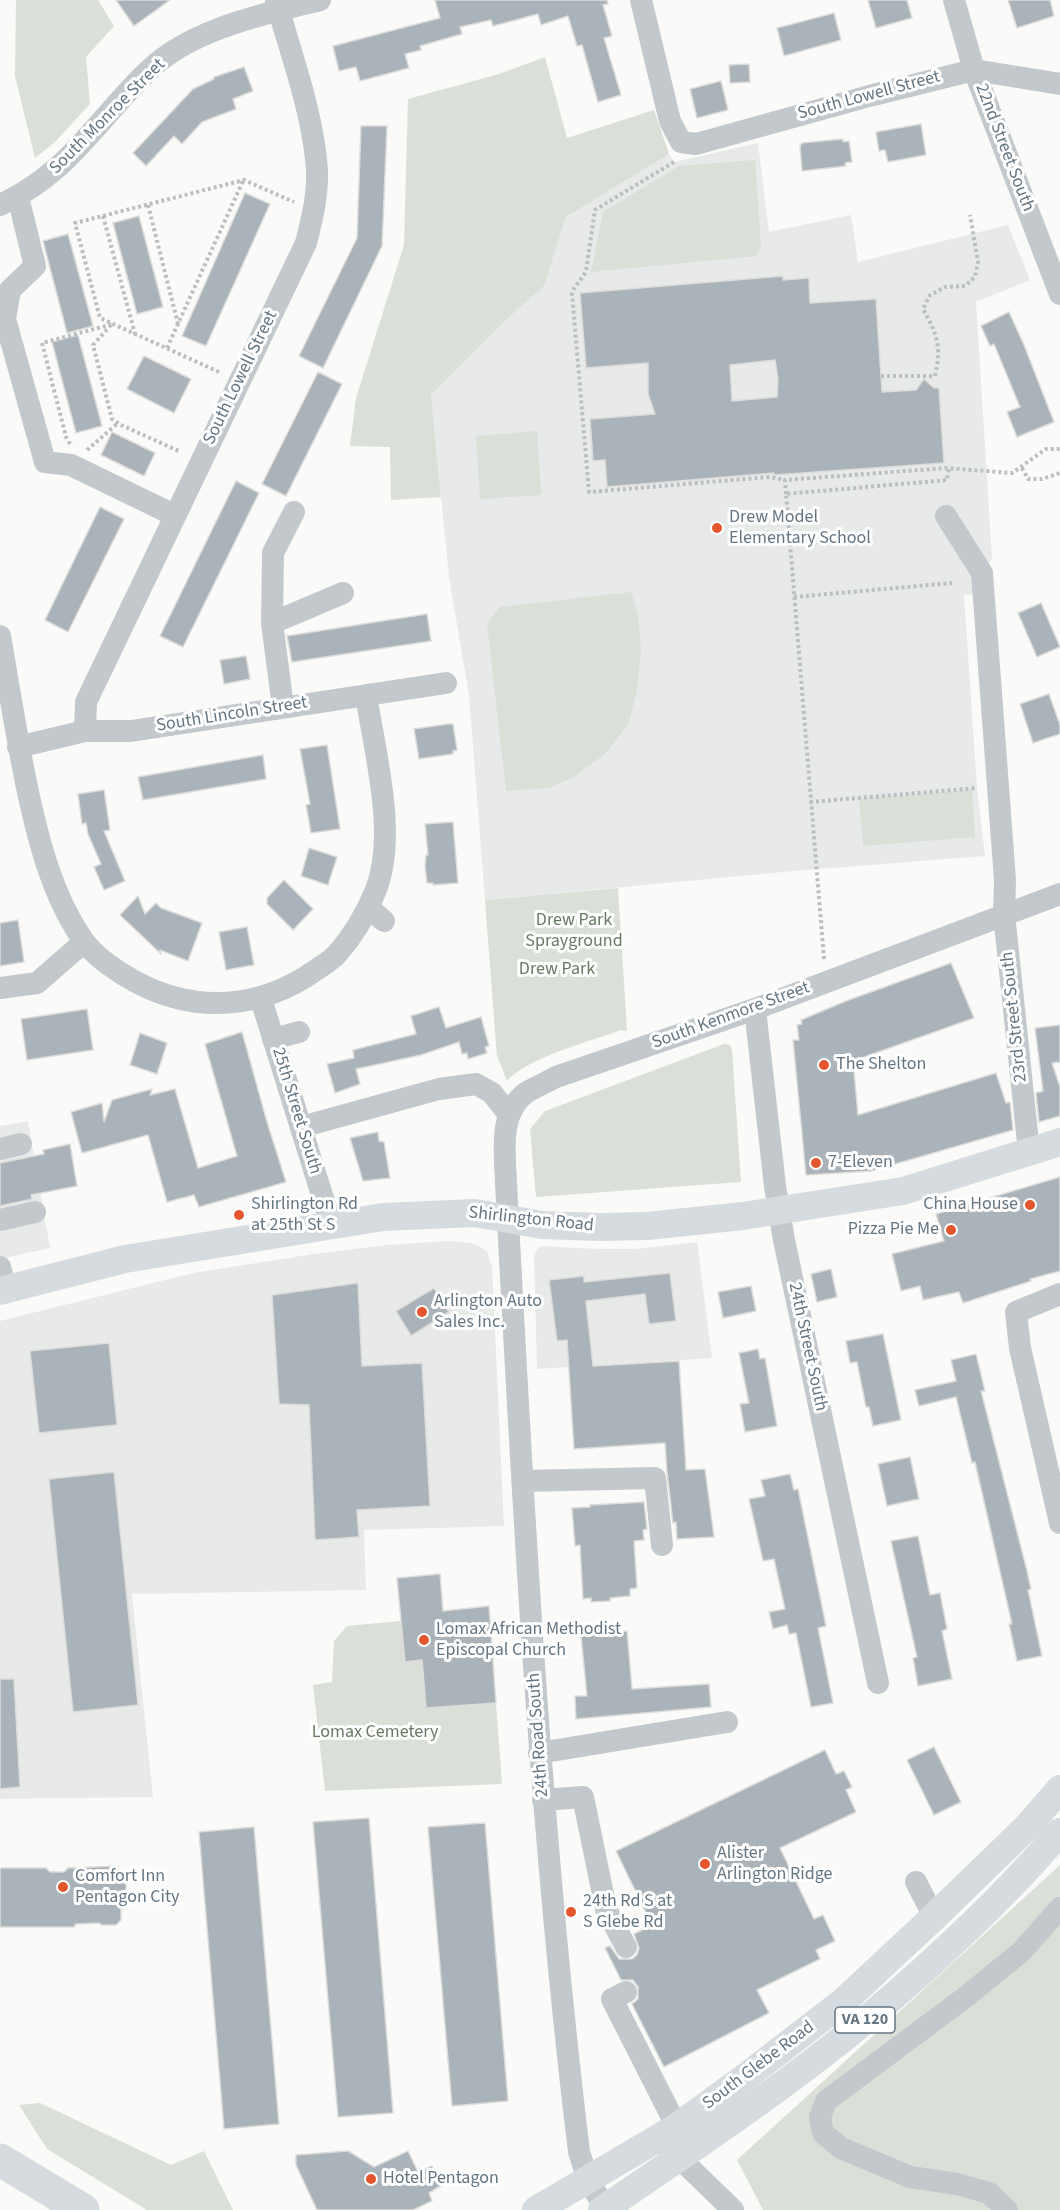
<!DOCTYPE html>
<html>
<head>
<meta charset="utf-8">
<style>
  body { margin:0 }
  canvas { display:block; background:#fafaf8 }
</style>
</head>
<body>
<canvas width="1060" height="2210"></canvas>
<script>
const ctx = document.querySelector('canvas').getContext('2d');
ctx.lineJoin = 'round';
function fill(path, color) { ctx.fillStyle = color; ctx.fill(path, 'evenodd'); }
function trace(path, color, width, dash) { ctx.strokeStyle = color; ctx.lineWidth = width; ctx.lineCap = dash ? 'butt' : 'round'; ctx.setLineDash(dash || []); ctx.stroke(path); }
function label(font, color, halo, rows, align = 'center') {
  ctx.font = font + ' "Source Sans 3",sans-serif'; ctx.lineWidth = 6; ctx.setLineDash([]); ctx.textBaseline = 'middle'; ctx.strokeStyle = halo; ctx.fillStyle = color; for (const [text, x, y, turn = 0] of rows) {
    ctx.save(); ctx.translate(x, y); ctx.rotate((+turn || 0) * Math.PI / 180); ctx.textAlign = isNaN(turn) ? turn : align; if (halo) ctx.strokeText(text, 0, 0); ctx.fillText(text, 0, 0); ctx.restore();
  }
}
fill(new Path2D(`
  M758,143L769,232L851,215L858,262L1008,225L1030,280L976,302L992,559L989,563L992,593L964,595L977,788L985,856L794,871L485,900L469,695L449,577L431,395L506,320L544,286L566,217L669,154L674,162Z
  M28,1121L50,1248L0,1259V1126Z
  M449,1241L471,1243L479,1246L487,1252L492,1266L504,1526L364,1530L366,1590L132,1594L153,1797L0,1799V1321L193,1273L314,1254L387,1245Z
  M697,1242L712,1358L537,1369L534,1256L537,1249L542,1246L597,1249H636Z`), '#e8e9e9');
fill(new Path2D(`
  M16,0H98L114,26L86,57L90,104L54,143L35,158L15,76Z
  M545,57L567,138L654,110L669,154L566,217L544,286L506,320L431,395L441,497L391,500L390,447L350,446L356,398L404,245L408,99L499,74Z
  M755,160L761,247L757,256L591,272L603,212L679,166Z
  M537,431L541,495L480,499L476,436Z
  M631,592L638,615L641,652L637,690L629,723L605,754L572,778L549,788L506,791L487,623L500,607Z
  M972,790L975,837L863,846L859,799Z
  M618,888L627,1031L621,1030C591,1041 526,1058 507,1081L497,1056L485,900Z
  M724,1044L730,1045L732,1050L741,1182L536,1197L530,1129L545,1111Z
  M401,1621L405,1661L422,1660L426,1708L496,1703L502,1784L325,1791L313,1685L332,1682L334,1641L347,1626Z
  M1060,1865V2210H763L737,2160Z
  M40,2103L171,2165L204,2151L233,2210H147L47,2149L19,2105Z`), '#dadfd7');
const building = new Path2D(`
  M116,0H170L134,26Z
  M435,0H607L608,4L603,5L612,36L604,38L621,95L598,102L582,45L577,46L568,16L541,25L538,14L493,26L491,20L460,27L462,34L420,46L421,50L405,54L409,68L360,81L356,67L339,71L333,46L440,18Z
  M868,0H907L912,18L876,28Z
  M1008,0H1050L1054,16L1017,28Z
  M834,13L841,40L784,56L777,28Z
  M749,64L750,82L730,83L729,65Z
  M244,67L253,91L233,99L236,109L202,122L182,144L174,136L146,166L133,153L193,89L214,79V77Z
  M721,81L728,110L697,118L690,89Z
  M921,124L926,155L888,162L885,150L879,151L876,132Z
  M361,126H387L382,246L323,368L299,356L357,238Z
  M843,139V142L849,141L852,162L845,163L846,166L802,171L800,146L802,143Z
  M245,193L270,204L206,346L182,336Z
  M139,216L163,307L137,314L113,223Z
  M68,234L93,326L67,333L43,241Z
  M783,276V280L809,278L810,303L876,299L882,392L916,390L924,379L934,388H939L944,463L774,475V473L607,487L605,460L593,461L590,419L655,414L648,394V363L586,368L580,293ZM775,360L778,379L777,397L732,401L730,365Z
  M1009,312L1024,345L1054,422L1017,437L1007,412L1020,407L994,344L990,346L981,326Z
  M78,335L102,426L76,433L52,342Z
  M144,356L191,379L174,413L127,389Z
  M318,372L342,384L286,496L262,484Z
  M112,432L155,453L144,476L101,455Z
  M236,481L259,493L183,647L160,636Z
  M100,507L124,519L68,632L45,620Z
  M1041,603L1060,647L1037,657L1018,613Z
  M427,614L431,641L292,662L287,636Z
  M246,656L250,679L224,684L220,660Z
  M1049,694L1060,725V734L1033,743L1020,704Z
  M448,724H453L457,750L453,751V754L419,759L414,729Z
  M327,745L340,829L311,833L306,805L310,804L300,749Z
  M263,755L266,779L143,800L138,777Z
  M104,790L110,830L104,831L125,881L104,890L94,867L101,864L88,834L86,823L82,824L78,794Z
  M453,822L458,883L433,885V883H427L425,866L426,855H428L425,824Z
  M309,848L337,857L328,885L301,876Z
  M284,880L313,909L293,930L267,904V898Z
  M138,896L145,914L156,903L161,908L202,923L188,961L160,950L161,954L120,915Z
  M18,920L24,962L0,966V923Z
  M247,927L254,965L226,970L219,932Z
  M951,963L974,1018L853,1061L858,1115L996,1073L1006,1103L1010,1102L1013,1130L871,1171L806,1175L793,1040H799L797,1025L802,1024L801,1020L846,1001Z
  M439,1007L446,1028L481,1017L489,1046L485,1047L487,1053L468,1059L467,1053L462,1054L459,1042L421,1055L356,1069L360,1084L335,1093L327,1064L354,1058L353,1050L416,1034L411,1016Z
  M87,1009L93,1050L27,1060L21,1019Z
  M1060,1025V1062L1052,1063L1060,1087V1116L1039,1122L1036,1093L1043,1091L1035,1028Z
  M242,1032L267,1122L286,1182L199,1207L194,1195L167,1202L148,1135L82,1153L71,1112L102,1103L104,1122L112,1100L152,1089L150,1095L175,1089L198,1168L237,1156L205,1044Z
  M140,1033L167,1043L157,1074L130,1065Z
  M378,1132L379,1141L384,1142L390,1178L363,1181L350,1138Z
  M70,1144L77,1186L31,1195L32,1199L0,1206V1163L44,1154L43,1150Z
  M1060,1177V1271L1030,1279L1031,1281L963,1303L959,1292L923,1300L920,1286L901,1291L892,1254L944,1241L936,1214Z
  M831,1269L837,1297L817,1302L811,1274Z
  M670,1273L676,1321L649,1324L645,1294L586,1301L593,1366L679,1361L686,1470L705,1469L714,1537L677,1539L676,1522L673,1523L667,1472L665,1443L574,1449L567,1340L557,1341L549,1280L584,1276V1282Z
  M358,1283L362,1366L422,1363L430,1506L357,1510L359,1537L315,1540L309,1405L279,1404L272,1295Z
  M751,1286L756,1311L723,1318L718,1292Z
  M434,1288L449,1312L411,1336L396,1311Z
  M883,1334L901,1420L873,1426L869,1407H866L857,1362L850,1363L846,1341Z
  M109,1343L117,1425L39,1433L30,1351Z
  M758,1349L760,1359L765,1358L777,1426L745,1432L740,1404L749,1403L739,1353Z
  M976,1354L985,1391H981L1027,1571L1031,1589L1028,1590L1042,1656L1017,1661L1009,1624H1012L975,1462L972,1463L956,1397L919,1406L915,1390L956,1381L951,1360Z
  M910,1457L919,1499L887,1506L878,1464Z
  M114,1472L138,1705L73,1712L49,1479Z
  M790,1474L794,1490L798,1489L826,1626L818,1628L833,1703L811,1707L796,1633L789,1634L787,1625L773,1629L769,1612L785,1609L774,1559L763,1561L749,1499L765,1496L761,1480Z
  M644,1502L647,1529L643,1530L644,1540L634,1541L637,1588L630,1589V1596L610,1598V1601L591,1602V1598L583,1599L580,1545L575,1546L572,1508L590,1507V1505Z
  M918,1536L930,1595L940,1593L947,1629L942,1631L952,1679L918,1686L913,1658L917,1657L891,1541Z
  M440,1574L443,1611L489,1606L496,1703L426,1708L422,1660L405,1662L397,1578Z
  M627,1631L632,1689L709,1684L711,1707L576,1719L575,1696H587L581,1636Z
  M0,1679H14L20,1787L0,1789Z
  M934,1747L961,1802L934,1815L907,1760Z
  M825,1750L836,1774L844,1771L852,1787L846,1790L856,1812L780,1848L814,1919L823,1915L835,1941L816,1950L820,1959L757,1990L769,2013L664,2067L632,2004L638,1999V1987L633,1980H621L605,1948L610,1946L619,1959H632L637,1955L639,1948L634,1934L652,1925L616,1851Z
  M369,1818L393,2113L338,2117L313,1822Z
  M485,1823L508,2101L452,2106L428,1827Z
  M254,1827L279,2124L224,2129L199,1832Z
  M118,1866V1871L126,1877V1896L121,1902V1920L116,1925H102L99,1923L76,1924L74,1927H0V1868H46L50,1872H64L68,1868Z
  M348,2151L374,2167L408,2151L418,2172L432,2166L442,2185L429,2193L432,2201L413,2210H317L296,2165V2155Z`);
fill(building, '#aab3b9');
trace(building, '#dcdcda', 1.5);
trace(new Path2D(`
  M674,162L595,210L586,271C582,280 575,284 572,293L589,492L770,477L785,480
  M148,205L178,324
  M103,216L135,334
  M111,325L93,345L112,419L121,425L181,452
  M167,348L243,181
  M219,372L100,318L75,223L244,180L294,202
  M881,376H935C942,347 937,334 923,309L930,295L945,287L965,286L975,277L978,262L970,215
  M70,444L66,437L42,343L113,324
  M87,450L118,423
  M1022,468L1028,479H1042L1060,473
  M786,494L785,480L946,468L1012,473L1046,449H1060
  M794,597L952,583
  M810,802L977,788
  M824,959L786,494L947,480L949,468`), '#bbbfc2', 4, [3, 3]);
trace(new Path2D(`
  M641,0L670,121L681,142L696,144L869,96L974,70L1060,84
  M954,0L974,70L1060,294
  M18,197L35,266L10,290L5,319L45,462L71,465L174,515
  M0,205C68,174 97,120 148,71C191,29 264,14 320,0
  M946,516L982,573L1005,880L1004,914L1029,1152
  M272,623L343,593
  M0,636C9,688 17,740 28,792C39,843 53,897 83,940C95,957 119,973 136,982C196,1014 261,1009 316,970C323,965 332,960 337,954C353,936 366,914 375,892C398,837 375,753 366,695
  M283,707L272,623L273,553L294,512
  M85,731L86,702L306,243C312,219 318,195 317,170C313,112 291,55 276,0
  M18,747L85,731H131L446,683
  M368,907L384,921
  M0,988L37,983L84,942
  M261,999L331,1224
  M755,1009L775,1186L784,1240L878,1683
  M273,1039L299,1032
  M301,1127L439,1089L476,1084L492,1093L509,1115
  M0,1149L21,1144
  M0,1220L35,1212
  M0,1267L6,1289
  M1060,1294L1016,1312L1020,1348L1060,1523
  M523,1481L655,1478L662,1545
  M539,1753L727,1722
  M543,1800L583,1797L606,1909L626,1947
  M916,1882L934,1917
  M626,1992L612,1999L677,2127
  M668,2147L733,2210
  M605,2208L588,2180L579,2152C540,1831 523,1507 506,1183C505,1153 498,1112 527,1092C536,1087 547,1082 556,1077L755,1009L1060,894
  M1007,2210L989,2193L957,2184L910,2177L841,2148L823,2133L820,2117L826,2101L963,1999L1021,1952L1060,1908`), '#c3c8cc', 22);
trace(new Path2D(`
  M0,1291L125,1259L383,1217L475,1213L542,1225L600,1227L647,1226L743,1216L903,1191L1060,1142
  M536,2210L677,2127L748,2075L844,2001L934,1917L1027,1827L1060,1789
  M602,2210C692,2149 784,2088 868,2018C936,1961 1002,1899 1060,1832`), '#d6dbdf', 28);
trace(new Path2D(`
  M0,2160L83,2210`), '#d6dbdf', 33);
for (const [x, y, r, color] of [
  [717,528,6,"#e4572e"],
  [824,1065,6,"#e4572e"],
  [816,1163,6,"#e4572e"],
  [1030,1205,6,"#e4572e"],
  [239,1215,6,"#e4572e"],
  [951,1230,6,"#e4572e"],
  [422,1312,6,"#e4572e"],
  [424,1640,6,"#e4572e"],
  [705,1864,6,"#e4572e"],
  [63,1887,6,"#e4572e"],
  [571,1912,6,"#e4572e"],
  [371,2179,6,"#e4572e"]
]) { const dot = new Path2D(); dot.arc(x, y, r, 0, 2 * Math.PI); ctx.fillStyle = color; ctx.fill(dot); trace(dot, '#fff', 2); }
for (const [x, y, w] of [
  [865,2020,60]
]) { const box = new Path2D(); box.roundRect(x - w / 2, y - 13, w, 26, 4.5); ctx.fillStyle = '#fff'; ctx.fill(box); trace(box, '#657683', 1.5); }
label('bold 16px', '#657683', null, [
  ["VA 120",865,2020]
]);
label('18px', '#657683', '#fff', [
  ["South Lowell Street",869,96,-15],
  ["South Monroe Street",108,117,-45],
  ["22nd Street South",1004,148,69],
  ["South Lowell Street",241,378,-64],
  ["South Lincoln Street",232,715,-9],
  ["South Kenmore Street",731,1016,-20],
  ["23rd Street South",1015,1017,-96],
  ["25th Street South",296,1111,73],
  ["Shirlington Road",531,1220,6],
  ["24th Street South",807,1347,78],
  ["24th Road South",539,1735,-94],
  ["South Glebe Road",759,2066,-37]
]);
label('18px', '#657683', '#fff', [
  ["Drew Model",729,518],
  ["Elementary School",729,539],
  ["The Shelton",836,1065],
  ["7-Eleven",828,1163],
  ["Shirlington Rd",251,1205],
  ["at 25th St S",251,1226],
  ["China House",1018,1205,"right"],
  ["Pizza Pie Me",939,1230,"right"],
  ["Arlington Auto",434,1302],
  ["Sales Inc.",434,1323],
  ["Lomax African Methodist",436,1630],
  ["Episcopal Church",436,1651],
  ["Alister",717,1854],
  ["Arlington Ridge",717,1875],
  ["Comfort Inn",75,1877],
  ["Pentagon City",75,1898],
  ["24th Rd S at",583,1902],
  ["S Glebe Rd",583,1923],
  ["Hotel Pentagon",383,2179]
], 'left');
label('18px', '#687a64', '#fff', [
  ["Drew Park",574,921],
  ["Sprayground",574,942],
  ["Drew Park",557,970],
  ["Lomax Cemetery",375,1733]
]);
</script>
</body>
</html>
